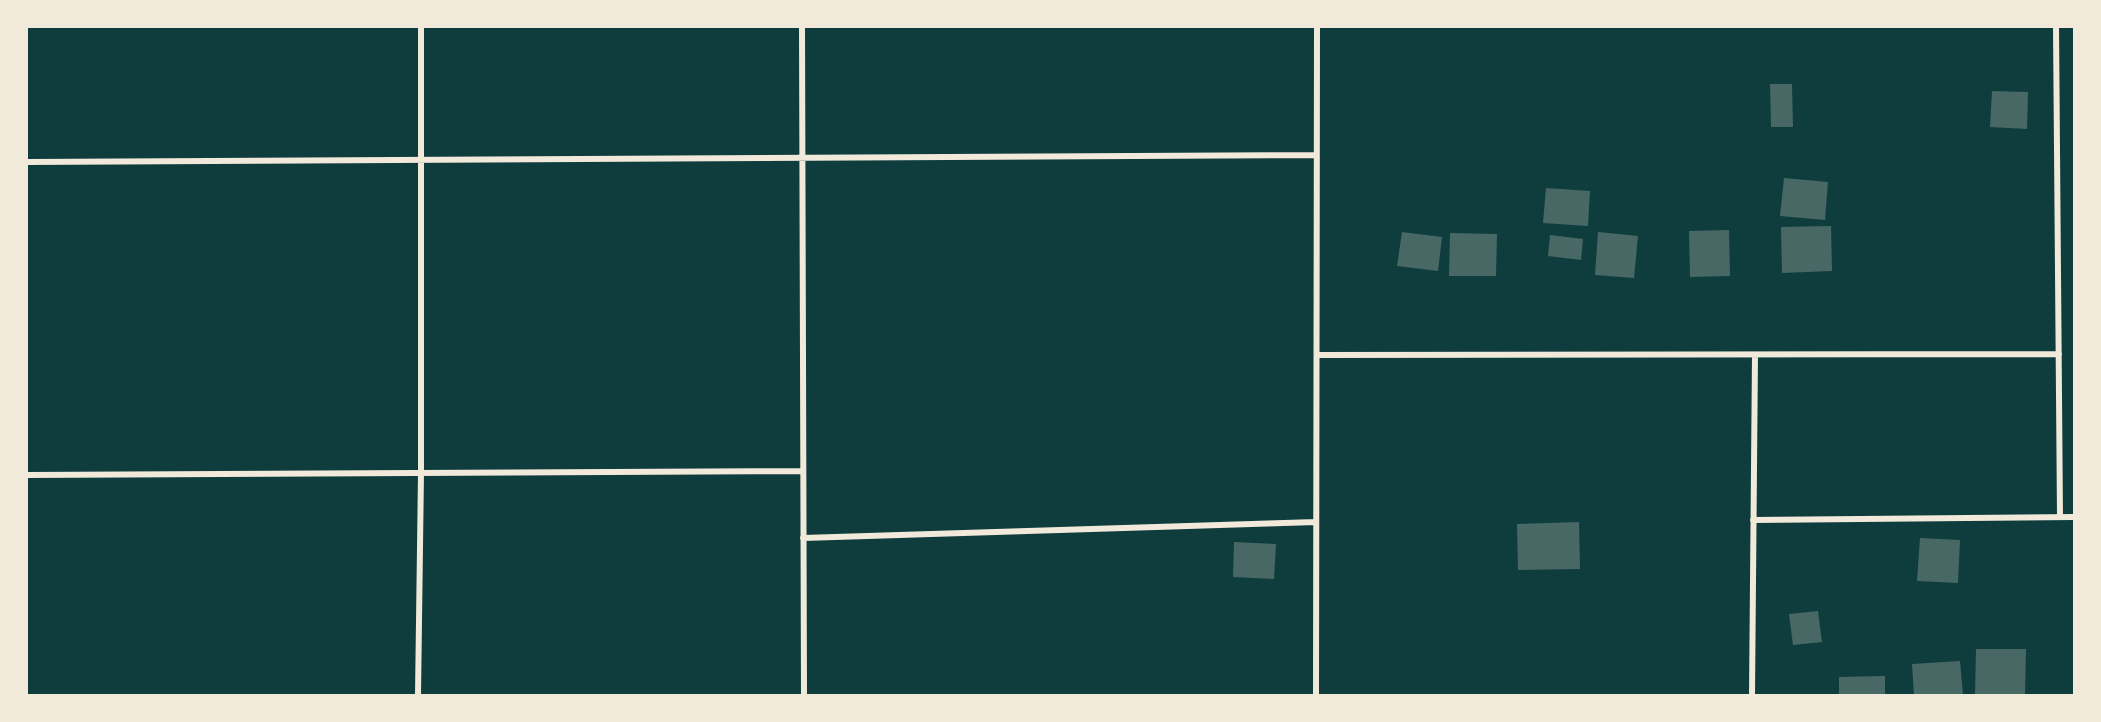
<!DOCTYPE html>
<html>
<head>
<meta charset="utf-8">
<style>
  body { margin:0 }
  #map { position:relative; width:2101px; height:722px; overflow:hidden; background:#0f3d3e; font-family:"PT Sans",sans-serif }
  canvas { display:block }
  .frame { position:absolute; inset:0; border:28px solid #f1e9da; pointer-events:none }
</style>
</head>
<body>
<div id="map">
<canvas width="2101" height="722"></canvas>
<div class="frame"></div>
</div>
<script>
const ctx = document.querySelector('canvas').getContext('2d');
ctx.lineJoin = 'round';
function fill(path, color) { ctx.fillStyle = color; ctx.fill(path, 'evenodd'); }
function trace(path, color, width, dash) { ctx.strokeStyle = color; ctx.lineWidth = width; ctx.lineCap = dash ? 'butt' : 'round'; ctx.setLineDash(dash || []); ctx.stroke(path); }
fill(new Path2D(`
  M1770,84H1792L1793,127H1771Z
  M1992,91L2028,92L2027,129L1990,127Z
  M1784,178L1828,182L1825,220L1780,216Z
  M1546,188L1590,191L1588,226L1543,223Z
  M1831,226L1832,271L1782,273L1781,227Z
  M1729,230L1730,276L1690,277L1689,231Z
  M1402,232L1442,237L1438,271L1397,266Z
  M1598,232L1638,236L1634,278L1595,275Z
  M1450,233L1497,234L1496,276H1449Z
  M1550,235L1583,239L1581,260L1548,256Z
  M1579,522L1580,569L1518,570L1517,524Z
  M1920,538L1960,540L1958,583L1917,581Z
  M1234,542L1276,544L1274,579L1233,577Z
  M1818,611L1822,642L1793,645L1789,614Z
  M1976,649H2026L2025,695H1975Z
  M1960,661L1963,695H1914L1912,664Z
  M1885,676V695H1839V677Z`), '#486865');
trace(new Path2D(`
  M802,27L804,695
  M2056,27L2060,517
  M27,162L1316,155
  M1317,355L2059,354
  M27,475L803,471
  M1753,520L2074,517
  M803,538L1316,522
  M418,695L421,473V27
  M1316,695L1317,27
  M1752,695L1755,355`), '#f1e9da', 6);
</script>
</body>
</html>
